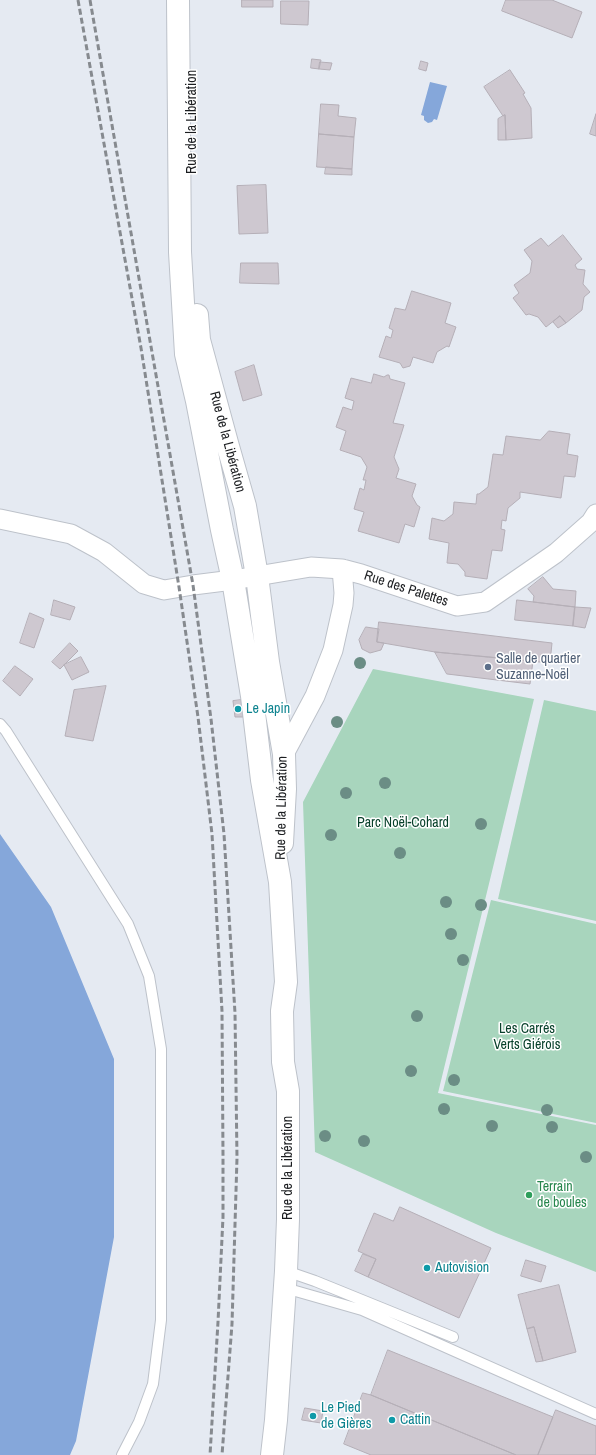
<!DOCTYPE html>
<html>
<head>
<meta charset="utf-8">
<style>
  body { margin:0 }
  canvas { display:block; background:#e5eaf2 }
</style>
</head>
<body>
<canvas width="596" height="1455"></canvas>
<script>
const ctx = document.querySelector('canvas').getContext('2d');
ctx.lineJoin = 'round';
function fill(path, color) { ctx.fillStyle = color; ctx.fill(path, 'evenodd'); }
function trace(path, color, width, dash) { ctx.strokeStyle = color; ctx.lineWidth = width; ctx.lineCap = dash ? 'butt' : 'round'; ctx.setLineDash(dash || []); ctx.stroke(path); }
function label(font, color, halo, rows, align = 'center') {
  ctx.font = font + ' "Archivo Narrow",sans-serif'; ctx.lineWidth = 3; ctx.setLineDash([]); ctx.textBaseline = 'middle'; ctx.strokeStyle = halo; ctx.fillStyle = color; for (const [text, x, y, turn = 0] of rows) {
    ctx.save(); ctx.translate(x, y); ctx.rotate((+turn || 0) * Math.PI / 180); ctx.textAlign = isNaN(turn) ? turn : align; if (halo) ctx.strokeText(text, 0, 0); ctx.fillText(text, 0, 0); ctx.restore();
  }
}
fill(new Path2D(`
  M373,669L534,699L438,1093L596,1125V1272L496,1233L315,1152L303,802Z
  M544,700L596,711V921L498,899Z
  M491,900L596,924V1123L443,1091Z`), '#a8d5bd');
fill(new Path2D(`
  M430,82L447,86L437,120L434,119L432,122L428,123L424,120V116L421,115Z
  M0,834L51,907L114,1059V1237L76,1441L70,1455H0Z`), '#85a7da');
const building = new Path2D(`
  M242,0H273V7H242Z
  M506,0H552L582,12L572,38L502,11Z
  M281,1H309L308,25L281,24Z
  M312,59L321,60L319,69L311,68Z
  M421,61L428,63L426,71L419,69Z
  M320,62L332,63L330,70L319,69Z
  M510,70L525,93L523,94L531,108L532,138L506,140L505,115L503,116L484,87Z
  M321,104L339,105L338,116L356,118L354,137L319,134Z
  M596,114V136L590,134Z
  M505,115L506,140H498V119Z
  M319,134L354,137L352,169L317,167Z
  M326,167L352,169V175L325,174Z
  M266,185L268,233L239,234L237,186Z
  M563,235L582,259L575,265L577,269L585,270L583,284L590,292L584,297L582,310L566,323L560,316L546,327L538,317L529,314L526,315L513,298L519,293L514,285L530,273L532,261L524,250L541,238L548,246Z
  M241,263H278L279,284L240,283Z
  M412,291L451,303L445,323L456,327L449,347L447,346L437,352L433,363L413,357L410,366L403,368L400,363L379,357L386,336L391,338L393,330L389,328L395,308L405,310Z
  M560,316L566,323L558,328L553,322Z
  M254,365L262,395L243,401L235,372Z
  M374,374L384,377L387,375H389L390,379L405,383L393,423L404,425L394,457L399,469L396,478L416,484L412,496L417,505L420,507L414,527L405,524L399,543L358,531L364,512L354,509L360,488L364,490L366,480H363L367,467L361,457L340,450L346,431L336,427L343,407L352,410L354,401L345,398L351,378L371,383Z
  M549,431L570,434L567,454L578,456L575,477L564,476L561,498L520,492V498L508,508L506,521L502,520L501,529L505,530L502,551L492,550L487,579L465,576V572L458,564L447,563L449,543L429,539L432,518L444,521L453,514L454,502L476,504L477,494H479L488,487L493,454L503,455L506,436L540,440Z
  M543,577L553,589L576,591L575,607L533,602L534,596L528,589Z
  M54,600L75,607L70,620L51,615Z
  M517,600L575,607L573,626L515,620Z
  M575,607L591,608L585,628L573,626Z
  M30,613L44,619L34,648L20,643Z
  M379,622L552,643L550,663L435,652L377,642Z
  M366,627L379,629L377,642L384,643L381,650L370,653L362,649L359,640Z
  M70,643L78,651L60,669L52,662Z
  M435,652L533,661L530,684L447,674Z
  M81,657L89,672L72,680L64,665Z
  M15,666L33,679L20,696L3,681Z
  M106,686L93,741L65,736L74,690Z
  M241,700L243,717H235L233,701Z
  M400,1207L491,1248L459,1318L368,1277L376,1259L358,1251L374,1213L393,1221Z
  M363,1254L376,1259L368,1277L355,1271Z
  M526,1260L546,1266L541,1282L521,1276Z
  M559,1285L576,1352L543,1361L534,1327L527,1329L518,1295Z
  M534,1327L543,1361L536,1362L527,1329Z
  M388,1350L553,1417L538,1455H516L371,1395Z
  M363,1393L371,1395L516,1455H371L344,1444Z
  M305,1408L323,1411L321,1423L302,1420Z
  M556,1410L596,1426V1455H538Z`);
fill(building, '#cec8d0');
trace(building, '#b5afb7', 1);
const service = new Path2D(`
  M0,724L6,731L128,924L149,976L161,1049V1320L153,1384L139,1422L122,1455
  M286,1271L315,1281L453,1337
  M285,1288L362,1310L596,1414`);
const minor = new Path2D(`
  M0,519L71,534L104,552L144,584L164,590L193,585L233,580L311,567L342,569L361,574L457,606L485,602L556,553L591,522L596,514
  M284,754L315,696L333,650L343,605L344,593L342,569`);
const secondary = new Path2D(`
  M178,0L180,252L186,354L197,401L222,530L233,580L252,696L262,780L280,882L286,982L282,1011L283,1062L288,1091V1219L286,1271L276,1420L272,1455
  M197,315L199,340L227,443L245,506L257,576L268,662L284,754L285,789L282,843`);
trace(service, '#bdc2ca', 12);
trace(minor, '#bdc2ca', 21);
trace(secondary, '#bdc2ca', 24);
trace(service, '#fff', 10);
trace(minor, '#fff', 19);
trace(secondary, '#fff', 22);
trace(new Path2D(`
  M78,0L141,348L179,587L198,717L212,834L222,1011L223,1155V1217L218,1322L210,1455
  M90,0L193,585L211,719L224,834L235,1013L237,1158L232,1324L222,1455`), '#868a8f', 3, [6, 3]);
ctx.fillStyle = '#6b8d85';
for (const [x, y] of [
  [360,663],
  [337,722],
  [385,783],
  [346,793],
  [481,824],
  [331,835],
  [400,853],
  [446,902],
  [481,905],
  [451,934],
  [463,960],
  [417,1016],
  [411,1071],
  [454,1080],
  [444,1109],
  [547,1110],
  [492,1126],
  [552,1127],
  [325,1136],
  [364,1141],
  [586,1157]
]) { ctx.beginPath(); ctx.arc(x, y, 6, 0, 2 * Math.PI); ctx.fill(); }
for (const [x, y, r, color] of [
  [488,667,4,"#5c6f8a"],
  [238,709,4,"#0f9aa8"],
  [529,1195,4,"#2e9e5b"],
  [427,1268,4,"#0f9aa8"],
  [313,1416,4,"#0f9aa8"],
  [392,1420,4,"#0f9aa8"]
]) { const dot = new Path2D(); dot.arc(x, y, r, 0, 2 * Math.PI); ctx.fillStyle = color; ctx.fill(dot); trace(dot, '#fff', 1.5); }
label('14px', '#1b1d20', '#fff', [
  ["Rue de la Libération",192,122,-90],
  ["Rue de la Libération",227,442,75],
  ["Rue des Palettes",406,589,18],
  ["Rue de la Libération",282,808,-89],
  ["Rue de la Libération",288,1168,-90]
]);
label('14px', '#4e5e75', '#fff', [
  ["Salle de quartier",496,659],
  ["Suzanne-Noël",496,675]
], 'left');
label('14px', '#0d838f', '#fff', [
  ["Le Japin",246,709],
  ["Autovision",435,1268],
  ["Le Pied",321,1408],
  ["de Gières",321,1424],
  ["Cattin",400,1420]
], 'left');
label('14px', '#08412b', '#fff', [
  ["Parc Noël-Cohard",403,823],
  ["Les Carrés",527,1029],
  ["Verts Giérois",527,1045]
]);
label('14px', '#27864d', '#fff', [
  ["Terrain",537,1187],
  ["de boules",537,1203]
], 'left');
</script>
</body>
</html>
